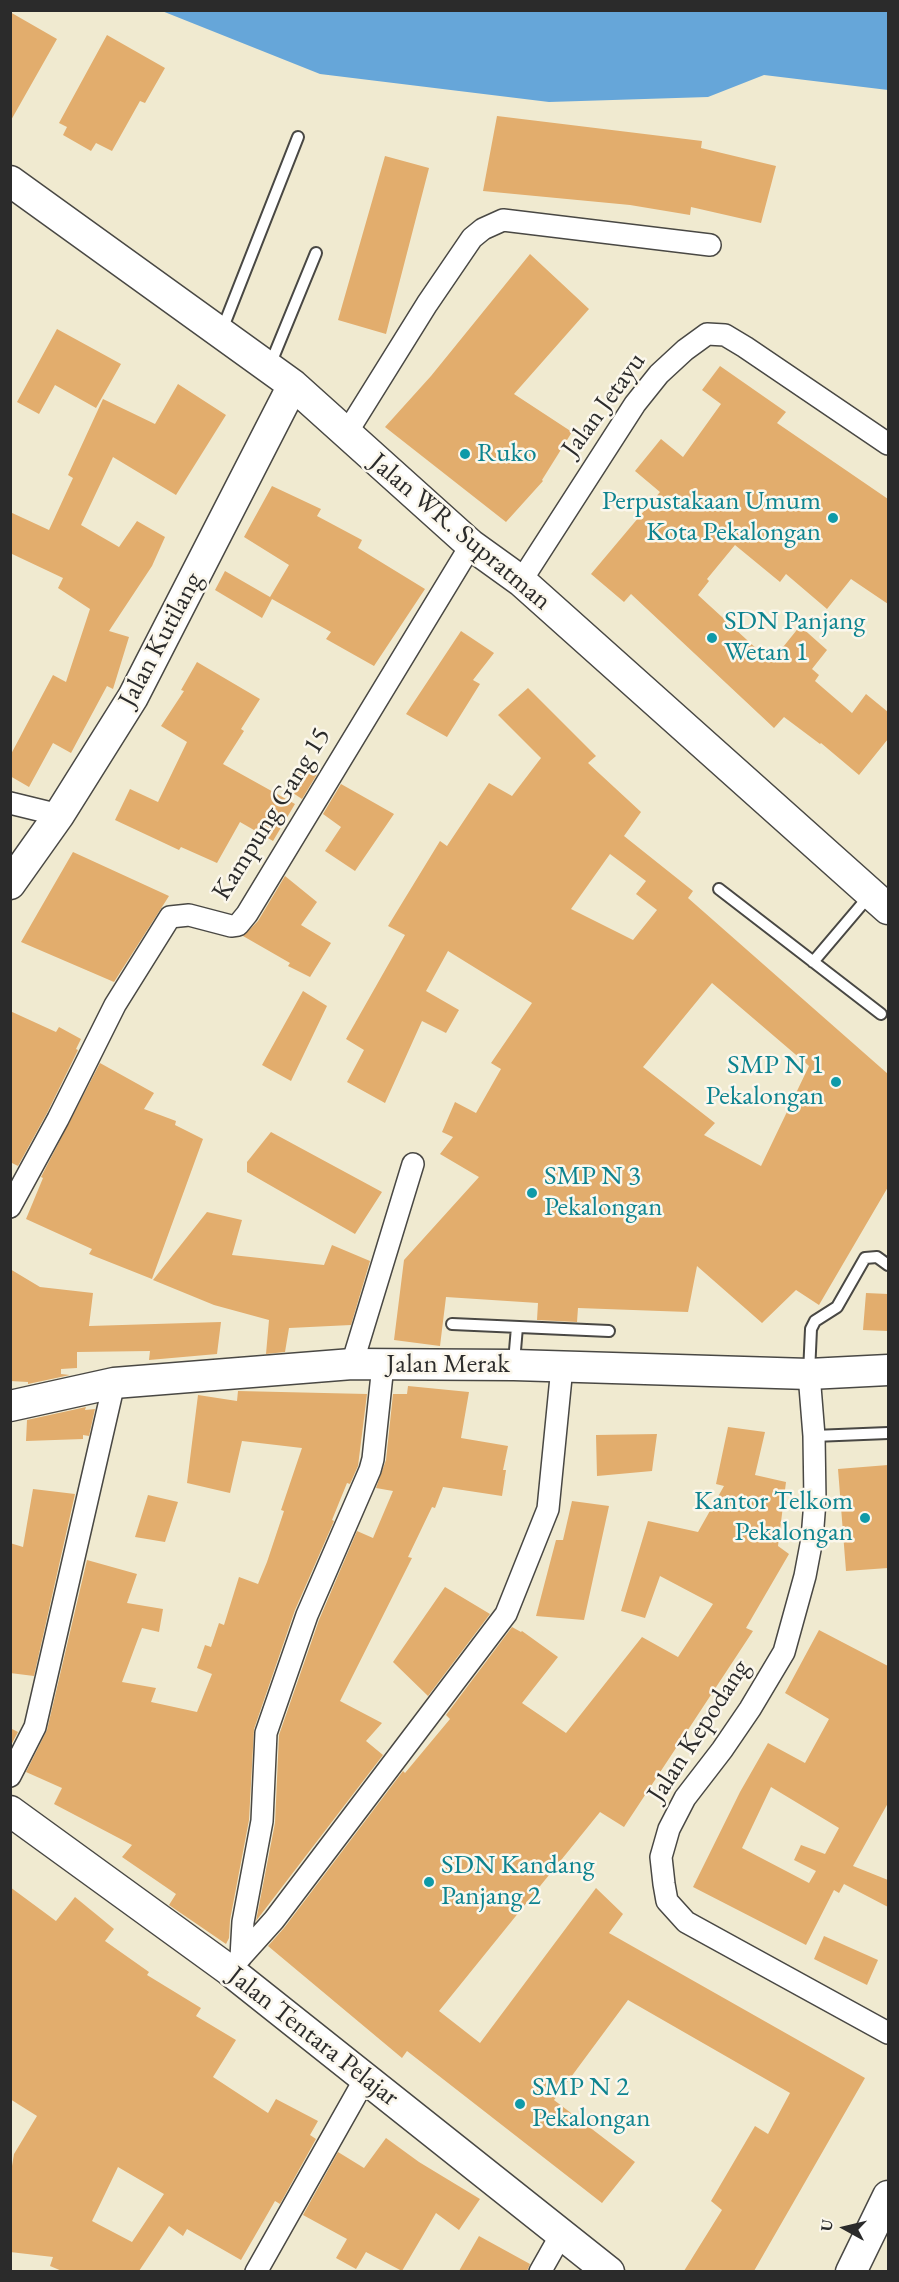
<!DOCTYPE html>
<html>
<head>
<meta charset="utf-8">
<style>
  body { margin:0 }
  #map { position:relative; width:899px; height:2282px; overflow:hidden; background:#f0ead0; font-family:"EB Garamond",serif }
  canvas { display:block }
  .frame { position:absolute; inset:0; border:12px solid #2b2b2b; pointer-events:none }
  .north { position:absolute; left:815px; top:2198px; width:60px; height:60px; -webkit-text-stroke:4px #fbf7ec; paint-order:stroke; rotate:278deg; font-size:16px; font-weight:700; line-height:24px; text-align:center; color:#2b2b2b }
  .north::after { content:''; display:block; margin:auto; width:21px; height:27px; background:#2b2b2b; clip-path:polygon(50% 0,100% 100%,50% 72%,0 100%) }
</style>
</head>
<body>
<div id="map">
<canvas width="899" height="2282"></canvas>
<div class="frame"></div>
<div class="north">U</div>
</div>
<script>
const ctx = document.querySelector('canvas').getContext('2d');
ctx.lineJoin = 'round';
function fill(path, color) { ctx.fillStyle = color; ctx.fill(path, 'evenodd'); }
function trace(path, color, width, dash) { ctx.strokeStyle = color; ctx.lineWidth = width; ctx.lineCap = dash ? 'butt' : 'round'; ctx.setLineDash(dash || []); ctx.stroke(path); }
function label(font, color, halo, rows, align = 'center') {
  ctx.font = font + ' "EB Garamond",serif'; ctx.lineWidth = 5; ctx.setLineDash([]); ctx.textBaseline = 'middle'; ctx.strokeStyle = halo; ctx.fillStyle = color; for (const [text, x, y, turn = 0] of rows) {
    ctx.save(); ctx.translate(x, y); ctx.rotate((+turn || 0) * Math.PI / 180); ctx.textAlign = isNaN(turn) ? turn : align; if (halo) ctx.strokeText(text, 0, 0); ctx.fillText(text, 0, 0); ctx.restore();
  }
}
fill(new Path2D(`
  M162,11H888V90L764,75L708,97L549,102L320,74Z`), '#66a6d9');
fill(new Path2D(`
  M10,12L57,39L10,122Z
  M107,35L165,68L145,103L140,101L112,151L96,143L91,151L63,135L67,127L59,123Z
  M497,116L702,141L701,148L776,166L761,223L691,207L690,215L630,205L483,191Z
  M385,156L429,168L386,334L338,320Z
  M530,254L589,309L514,394L572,432L542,480L543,481L506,522L385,427L431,376Z
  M57,329L121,364L96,408L55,385L39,414L17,402Z
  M720,366L786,412L777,423L888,499V604L851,579L827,609L786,574L780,582L735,545L707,579L709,581L698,595L771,662L800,626L827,650L812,669L819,675L815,681L852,713L866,694L888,712V739L859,775L821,743L820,744L784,717L774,728L631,594L624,602L591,574L660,492L635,471L661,439L683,457L721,404L702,390Z
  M178,384L226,415L176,495L113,457L81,525L119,547L137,521L165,537L152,566L109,631L129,637L113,689L107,686L71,753L53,743L29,787L10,776V756L53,675L66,682L90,609L58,588L63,578L10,553V512L49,530L73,478L68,475L103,399L155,424Z
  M272,486L321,509L317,516L362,540L358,548L425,589L374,666L326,639L331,632L272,599L262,618L215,590L225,571L270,597L289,565L244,537Z
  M461,631L494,653L473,680L480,684L447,737L406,714Z
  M197,662L260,699L241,729L244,731L223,764L295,804L273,841L240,822L217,863L181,847L179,850L115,820L130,789L158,802L187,742L161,726L184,691L181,690Z
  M528,688L596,756L588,763L641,812L624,836L693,891L688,898L888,1074V1187L819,1305L796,1290L762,1323L697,1266L688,1312L578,1308L577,1322L537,1320L538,1303L446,1297L440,1346L394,1340L404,1260L479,1177L440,1154L453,1137L442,1132L455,1102L476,1113L501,1069L491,1063L532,1003L448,951L426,991L459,1010L446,1033L422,1021L385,1103L347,1082L364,1050L346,1039L405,935L388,926L440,841L447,846L489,783L512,796L541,758L498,715ZM610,854L646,881L636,894L657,910L633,940L571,909ZM712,983L809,1066L761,1166L704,1135L715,1123L643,1067Z
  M303,762L319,771L302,799L287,789Z
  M341,784L394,814L355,871L325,851L341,827L323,814Z
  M73,852L169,896L114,982L21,942Z
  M285,876L317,902L301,925L331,943L310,977L288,966L290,963L243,936L258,921Z
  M303,991L327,1006L291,1081L262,1065Z
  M10,1011L56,1032L59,1027L81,1039L76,1049L78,1050L47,1113L18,1166L10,1162Z
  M100,1063L154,1093L144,1109L176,1121L175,1125L203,1139L152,1279L89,1254L92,1249L26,1219L43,1178L41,1177Z
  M271,1132L382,1192L355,1234L247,1172V1162Z
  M207,1212L242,1220L232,1255L324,1265L332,1245L370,1261L351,1325L289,1328L285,1352L266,1354L269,1320L214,1305L153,1280Z
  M10,1269L40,1287L93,1293L89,1326L221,1322L217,1354L149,1360L150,1351L77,1352V1368L61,1369V1374L70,1375L28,1384V1382L10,1381Z
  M866,1293L888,1294V1331L863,1330Z
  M408,1386L469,1392L461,1438L508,1446L503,1470H506L502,1496L443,1487L435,1508L432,1507L408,1557L412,1558L340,1701L382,1723L366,1741L383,1755L256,1921L275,1823L279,1735L319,1620L357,1531L373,1538L393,1491L376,1488L386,1460L393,1394H407Z
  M238,1391L367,1394L358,1466L350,1484L347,1483L332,1520L334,1521L295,1610L254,1729L249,1820L230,1920L229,1938L226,1944L169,1905L176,1894L122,1857L132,1845L54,1804L62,1788L26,1772L47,1730L87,1560L137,1574L127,1603L163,1609L159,1632L142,1628L122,1682L156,1688L151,1702L197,1712L212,1674L197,1668L205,1645L211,1647L219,1623L224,1625L239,1577L258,1584L267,1562L284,1511L281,1510L302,1448L242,1441L230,1493L187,1483L198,1395L237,1401Z
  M86,1407L85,1410L95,1409L89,1436L83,1435V1439L26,1441L27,1420Z
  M728,1427L765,1432L755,1475L786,1482L778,1546L789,1554L746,1628L753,1631L624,1827L600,1812L439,2011L480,2043L596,1888L623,1914L609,1933L865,2078L754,2271H684L722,2210L711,2201L755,2126L768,2134L790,2093L628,2000L554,2100L635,2162L602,2203L407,2051L402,2058L268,1946L284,1928L403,1771L405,1773L450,1719L446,1715L512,1627L521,1632L522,1631L558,1657L522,1703L566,1733L642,1637L678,1657L713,1604L660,1576L645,1618L621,1611L648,1521L698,1532L724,1486L716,1484Z
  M657,1434L652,1471L597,1476L596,1435Z
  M888,1465V1568L846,1571L838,1469Z
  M33,1489L75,1494L34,1676L10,1673V1543L23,1547Z
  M148,1495L178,1502L165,1542L135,1537Z
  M572,1501L609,1506L584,1620L536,1616L556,1540H563Z
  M445,1587L490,1614L428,1696L393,1662Z
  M819,1630L888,1666V1803L853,1866L888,1880V1907L844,1884L839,1893L834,1890L806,1945L693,1887L740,1792L768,1743L805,1763L829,1719L785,1693ZM771,1787L839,1828L825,1854L801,1845L794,1860L816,1871L809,1883L742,1848Z
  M10,1728L18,1732L10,1747Z
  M10,1887L56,1921L75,1897L114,1929L105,1941L149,1972L147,1975L201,2008L196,2016L236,2040L213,2077L268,2113L276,2099L318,2121L310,2135L316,2139L280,2204L275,2201L241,2260L187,2229L183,2236L169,2226L139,2271H62L50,2266L53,2257L10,2252V2178L14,2154L37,2116L10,2099ZM118,2167L164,2194L132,2242L92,2221Z
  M824,1936L878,1960L867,1985L814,1959Z
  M386,2138L419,2162L480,2199L459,2230L436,2213L402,2271L366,2252L356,2269L336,2258L347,2239L303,2215L338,2152L364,2168Z
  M479,2236L530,2264L527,2271H459Z`), '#e2ad6d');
const lane = new Path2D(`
  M222,330L298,137
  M270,365L316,253
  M719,889L881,1014
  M813,962L869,896
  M452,1324L609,1331
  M514,1362L517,1327
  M809,1373L811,1329L815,1321L837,1307L865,1258L877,1257L888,1265
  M814,1436L888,1433`);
const street = new Path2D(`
  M346,434L427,304L472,238L483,229L503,220L710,245
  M521,581L635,404L659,374L685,350L707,334L725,335L745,347L888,444
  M10,803L59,815
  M10,1207L58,1119L115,1005L170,917L189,915L231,926L238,925L247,914L471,545
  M352,1364L413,1164
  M809,1374L814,1436L815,1501L812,1539L805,1576L784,1652L750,1709L722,1750L685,1798L669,1829L661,1857L664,1884L667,1901L686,1922L888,2033
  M10,1776L35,1727L114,1383
  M241,1957L243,1922L262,1821L266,1733L307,1615L370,1470L373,1459L383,1365
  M229,1970L274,1920L506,1614L548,1509L562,1367
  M256,2272L365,2079
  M540,2272L562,2233`);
const secondary = new Path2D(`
  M10,181L293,385L471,545L521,581L888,909
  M10,884L59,815L133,697L293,385
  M10,1406L114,1383L352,1364L514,1365L809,1374L888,1370
  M10,1811L229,1970L609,2272
  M851,2272L888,2196`);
trace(lane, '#494844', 14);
trace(street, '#494844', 24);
trace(secondary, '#494844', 33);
trace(lane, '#fff', 10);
trace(street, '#fff', 21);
trace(secondary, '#fff', 30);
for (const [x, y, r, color] of [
  [465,454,6,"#0f9aa8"],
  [833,518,6,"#0f9aa8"],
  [712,638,6,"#0f9aa8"],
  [836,1082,6,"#0f9aa8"],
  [532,1193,6,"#0f9aa8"],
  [865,1518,6,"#0f9aa8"],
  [429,1882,6,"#0f9aa8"],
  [520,2104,6,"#0f9aa8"]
]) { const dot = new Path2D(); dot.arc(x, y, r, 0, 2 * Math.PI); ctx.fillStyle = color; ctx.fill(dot); trace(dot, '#fbf7ec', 2); }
label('27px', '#2b2b2b', '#fbf7ec', [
  ["Jalan Jetayu",604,405,-54],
  ["Jalan WR. Supratman",460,532,40],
  ["Jalan Kutilang",161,640,-62],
  ["Kampung Gang 15",272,814,-58],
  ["Jalan Merak",448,1365],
  ["Jalan Kepodang",699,1731,-57],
  ["Jalan Tentara Pelajar",313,2037,38]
]);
label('27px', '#0d838f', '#fbf7ec', [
  ["Ruko",477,454],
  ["Perpustakaan Umum",821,502,"right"],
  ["Kota Pekalongan",821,533,"right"],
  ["SDN Panjang",724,622],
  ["Wetan 1",724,653],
  ["SMP N 1",824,1066,"right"],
  ["Pekalongan",824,1097,"right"],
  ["SMP N 3",544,1177],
  ["Pekalongan",544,1208],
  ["Kantor Telkom",853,1502,"right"],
  ["Pekalongan",853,1533,"right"],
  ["SDN Kandang",441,1866],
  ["Panjang 2",441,1897],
  ["SMP N 2",532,2088],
  ["Pekalongan",532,2119]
], 'left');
</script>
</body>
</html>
